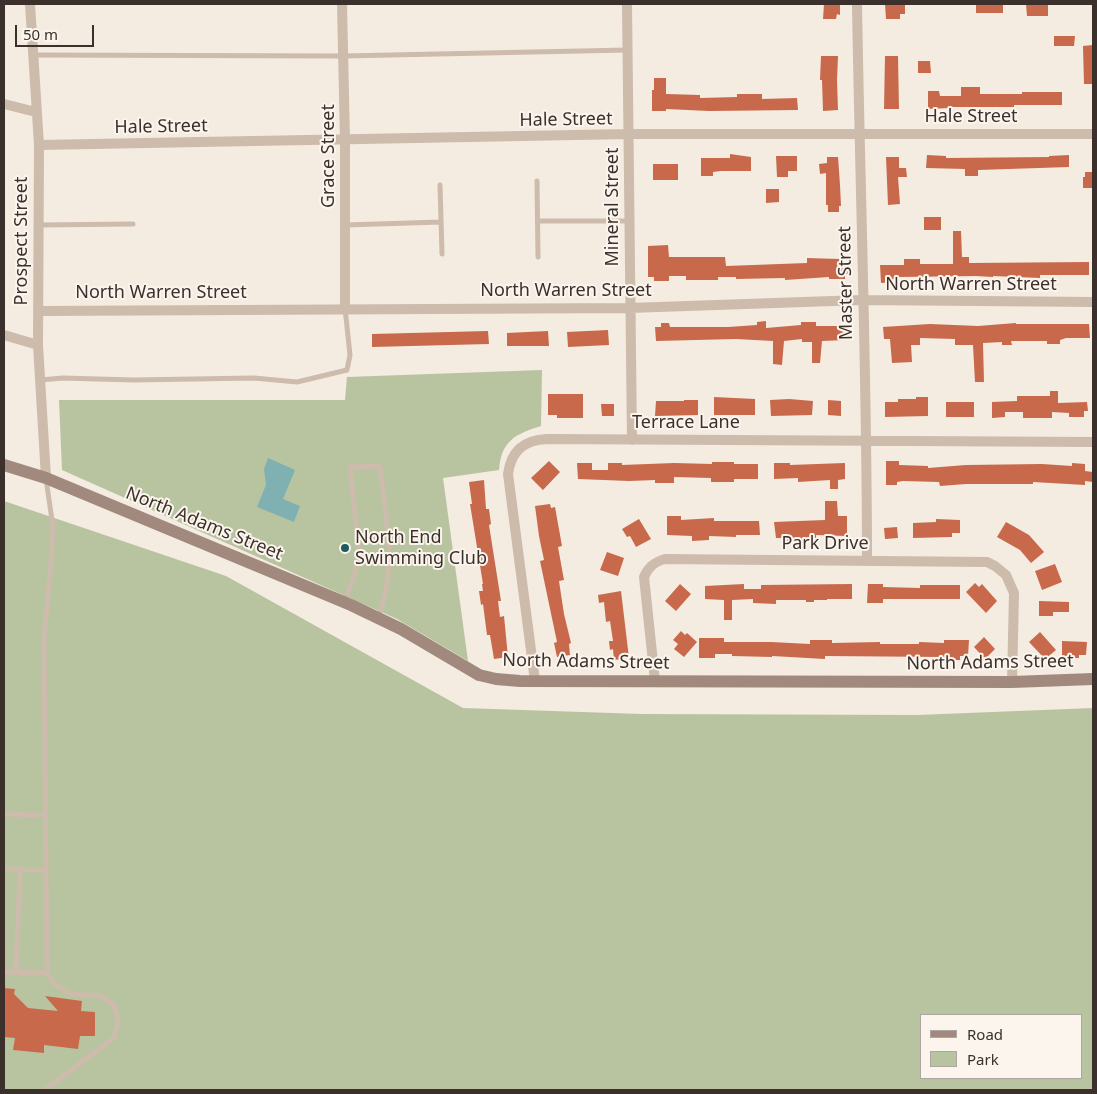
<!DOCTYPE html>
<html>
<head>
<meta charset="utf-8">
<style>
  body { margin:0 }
  #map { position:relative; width:1097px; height:1094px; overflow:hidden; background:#f4ebe1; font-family:"Noto Sans",sans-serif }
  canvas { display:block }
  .frame { position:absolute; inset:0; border:5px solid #3b302b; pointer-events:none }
  .legend { position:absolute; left:920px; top:1014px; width:162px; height:65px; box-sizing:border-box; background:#fbf5ee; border:1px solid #aea6a0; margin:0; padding:6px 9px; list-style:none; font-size:15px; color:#3b302b }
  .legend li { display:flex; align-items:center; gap:10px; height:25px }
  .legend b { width:25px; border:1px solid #aea6a0 }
  .scale { position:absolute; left:15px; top:25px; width:79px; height:22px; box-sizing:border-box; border:2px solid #3b302b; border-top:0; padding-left:6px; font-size:15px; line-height:18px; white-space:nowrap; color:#3b302b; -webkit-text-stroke:4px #fbf5ee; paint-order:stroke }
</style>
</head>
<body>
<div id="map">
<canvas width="1097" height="1094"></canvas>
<div class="frame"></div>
<ul class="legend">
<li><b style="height:6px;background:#a18a7d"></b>Road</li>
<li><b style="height:14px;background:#b8c4a0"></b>Park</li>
</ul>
<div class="scale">50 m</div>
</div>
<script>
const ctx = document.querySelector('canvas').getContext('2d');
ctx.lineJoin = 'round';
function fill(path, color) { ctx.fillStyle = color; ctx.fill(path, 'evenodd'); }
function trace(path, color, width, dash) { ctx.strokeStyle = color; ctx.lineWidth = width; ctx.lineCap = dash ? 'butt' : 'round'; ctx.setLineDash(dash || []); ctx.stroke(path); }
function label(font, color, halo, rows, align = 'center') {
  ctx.font = font + ' "Noto Sans",sans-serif'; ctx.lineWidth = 4; ctx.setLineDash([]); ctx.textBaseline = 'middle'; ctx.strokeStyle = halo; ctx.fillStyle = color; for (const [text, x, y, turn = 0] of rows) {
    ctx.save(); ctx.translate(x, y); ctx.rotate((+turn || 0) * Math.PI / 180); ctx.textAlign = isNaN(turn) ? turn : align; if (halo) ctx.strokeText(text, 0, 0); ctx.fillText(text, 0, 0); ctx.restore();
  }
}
fill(new Path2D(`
  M542,370L541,426C515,434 501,441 499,470L443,478L468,661L397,619L62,470L59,400H345L347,377Z
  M4,501L226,576L463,708L641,714L917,715L1093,708V1090H4ZM921,1015H1081V1078H921Z`), '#b8c4a0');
fill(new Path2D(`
  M268,458L295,470L283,499L300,506L294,522L257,507L266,485L264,469Z`), '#7fb0b2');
fill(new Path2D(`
  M824,4H840V15L837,14L836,19H823Z
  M885,4L905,5V14H900V19H886Z
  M976,4H1003V13H976Z
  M1026,4H1048V16H1027Z
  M1054,36H1075L1074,46H1054Z
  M1093,45V84H1084L1083,46Z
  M821,56H838L837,80L838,110L823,111L822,80H820Z
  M885,56H898L899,109H884Z
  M918,61H930L931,73H918Z
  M654,78H666V94L700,95V98L737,97V94H762V99L797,98L798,110L709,111L666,109V111H652V90H654Z
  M961,87H980V94H1022V92H1062V105H1014V107H949V108L928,109V91H939L940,96H961Z
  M730,154L751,157V171H721L713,172V176H701V158H730Z
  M927,155L946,156V158L1049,157V156L1069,155V167L978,170V176H965V169L926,168Z
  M776,156H797V171H788V177H777Z
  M827,157H838L840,185L841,206H839V212H828V205H826V173L820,174L819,164L827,163Z
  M886,157H899V168H906L907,177H898L900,204L888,205Z
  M653,164H678V180H653Z
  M1085,172H1093V188H1083V177H1085Z
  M766,189H779V202L766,203Z
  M924,217H941V230H924Z
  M953,231H961L962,257H969V263L1089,262V275H1040V278L993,276V277L976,276L897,277V279H893V282L881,283L880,265H904V259H920V264H953Z
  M668,245L669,257H725L726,266L807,263V258L840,259V264H849V274H845V279H829V277L785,280V278L736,279V277H718V280H686V276H669V281H654V277H648V246Z
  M766,321V328L801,325V322H816V326H844L845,340L822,341L820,363H812V342H802V339L784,341L782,365L773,364V341L736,339L656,341L655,327H661V323H669L670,327H728L757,325V322Z
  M1016,323V324H1089L1090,338H1066L1060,340V344H1047V341H1011L1012,345H1002V342L983,343L984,382H975L973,345H955V339L920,338V345H911L912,362L892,363L890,339H884L883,327L930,324L978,326Z
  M608,330L609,345L568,347L567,332Z
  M488,331L489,344L372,347V334Z
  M548,331L549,346H507V333Z
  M1050,391H1058V403L1087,402L1088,411H1084V417H1069V413L1052,412V418H1023V412H1005V417L992,418V402L1017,401V396H1050Z
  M548,394H583V418H557V415H548Z
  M714,397L755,399V415H714Z
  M916,397H928V416L885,417V402H898V399H916Z
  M789,399L813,401L812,415L771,416L770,400Z
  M684,400H698V415L655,416L656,401H684Z
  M828,400L841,401V416L828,415Z
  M946,402H974V417H946Z
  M601,404H614V416H602Z
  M549,461L560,472L543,490L531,478Z
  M886,461H899V465L928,466V468L966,465L1042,464L1072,466V463L1085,464V471L1093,472V482L1085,481V485L1033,482V484H966L940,486L939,482L903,481L897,482V485H886Z
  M712,462H734V464H758V479H734V482H711V478L674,477V483H655V480L629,481L578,479L577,463H592V470H608V463H622V465L674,463L712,464Z
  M774,463H790V465L845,463V479L838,480V489H830V480L798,482V478L774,479Z
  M484,480L486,509H489L491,524L489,525L501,601H498L500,617L504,616L508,657L494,659L490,635H487L483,604L481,605L479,591H483L482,584H483L470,504H472L469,482Z
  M825,501H837L838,516H847V536L816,535V539H793V541H782V538H776L774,522L825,520Z
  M550,504L551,508L555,507L562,546L558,547L564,580L559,581L564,614L571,643L569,644L570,655L557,657L554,643L557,642L540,561L544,560L539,536L535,506Z
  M667,516H681V520L714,518V521H759L760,535H736V537L709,536V540L692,541V536L667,535Z
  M639,519L651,539L636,547L630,536L627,537L622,529Z
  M936,519L960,520V533H952V537L913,538V523L936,522Z
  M1006,522L1029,535L1044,552L1031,563L1020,550L997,537Z
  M897,527L898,538L885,539L884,528Z
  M607,552L624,558L618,576L600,570Z
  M1055,564L1062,582L1042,590L1035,571Z
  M975,583L979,587L982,584L997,601L986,613L966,592Z
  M680,584L691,594L676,611L665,601Z
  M744,584V589H761V585L852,584V599H827V600H814V602H806V600H776V604L753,603V599L732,600V620H724V600L705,599V586Z
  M868,584H883V587L920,588V585H960V599H883V603H867Z
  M621,591L629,658L614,660L613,649L610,650L609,641H613L610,621L606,622L604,602L599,603L598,595Z
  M1039,601L1069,602V612H1053V616H1039Z
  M681,631L685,635L687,633L697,642L684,657L674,649L678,644L673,640Z
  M1040,632L1056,650L1045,659L1029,642Z
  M984,637L995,649L985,659L974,647Z
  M699,638H724V642H771L810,644V640H832V643L880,642V644H919V642L944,643V640H969L968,656H960V660H944V657L825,656V659L772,656V657L732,656V654H715V658H699Z
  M1062,641L1087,642L1086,655H1079V658H1062Z
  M4,988L15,989L14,994L28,1008L58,1011L45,996L82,1001L81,1011L95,1012V1036H80L78,1049L44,1045V1053L13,1050L15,1038L4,1037Z`), '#c8694b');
trace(new Path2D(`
  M33,55L344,56L627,50
  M537,181L538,257
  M440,185L442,254
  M538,221H629
  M39,225L133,224
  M345,225L441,222
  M40,380L63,378L133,380L254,378L297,382L347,370L350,355L345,308
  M344,602L354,577L359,553L350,467L380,466C385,514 398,570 378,616
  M4,814L46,815
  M4,869L46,870L44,639L51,562L53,527L46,479
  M4,972L47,973L46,870
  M16,972L20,869
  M44,1090L114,1038L118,1021L114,1005L102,996L71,994L55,984L47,973`), '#cdbbac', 5);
trace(new Path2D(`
  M30,4L39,145L38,345L46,478
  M342,4L345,141V308
  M627,4L632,440
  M857,4C860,189 867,375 867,560
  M4,104L36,112
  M39,145L629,134H1093
  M38,311L629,308L862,300L1093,302
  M4,335L38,345
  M535,681L508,474C511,451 524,440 547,439L1093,442
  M655,681L644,577C648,567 654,562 665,559L987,562L995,566L1006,575L1014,593L1012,682`), '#cdbbac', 10);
trace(new Path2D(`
  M4,465L46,478L351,605L401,629L479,675L496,679L520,681L1012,682L1093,679`), '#a18a7d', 12);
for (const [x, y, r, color] of [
  [345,548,5,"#1f5a5e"]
]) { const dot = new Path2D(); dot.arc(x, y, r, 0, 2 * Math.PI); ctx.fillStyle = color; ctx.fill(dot); trace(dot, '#fbf5ee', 2); }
label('18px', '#3b302b', '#fbf5ee', [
  ["Hale Street",971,117],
  ["Hale Street",566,120,-1],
  ["Hale Street",161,127,-1],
  ["Grace Street",329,156,-90],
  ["Mineral Street",613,207,-90],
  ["Prospect Street",22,241,-90],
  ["Master Street",846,283,-91],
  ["North Warren Street",971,285],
  ["North Warren Street",566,291],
  ["North Warren Street",161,293],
  ["Terrace Lane",686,423],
  ["North Adams Street",204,524,22],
  ["Park Drive",825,544],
  ["North Adams Street",586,662,1],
  ["North Adams Street",990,663,-1]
]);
label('18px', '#3b302b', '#fbf5ee', [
  ["North End",355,538],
  ["Swimming Club",355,559]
], 'left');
</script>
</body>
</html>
